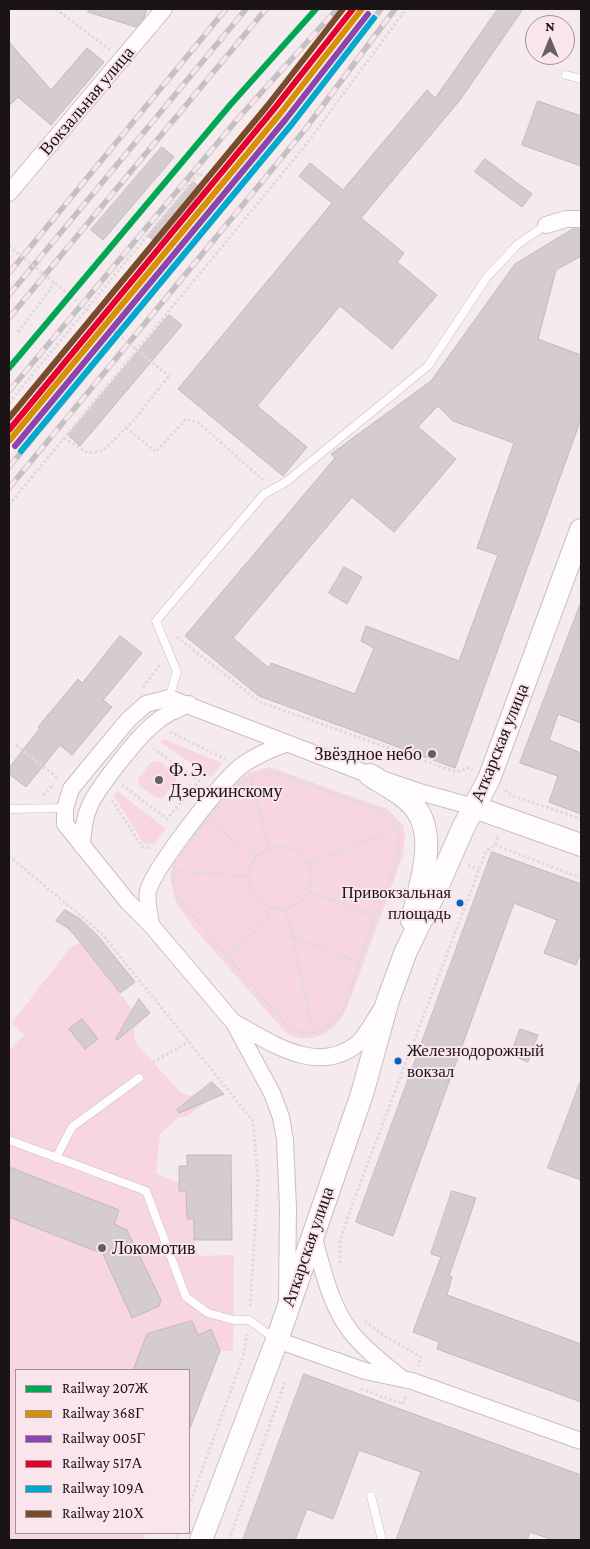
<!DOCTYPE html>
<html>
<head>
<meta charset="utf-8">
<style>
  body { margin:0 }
  #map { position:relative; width:590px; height:1549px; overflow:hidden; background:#f5eaee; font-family:"Crimson Pro",serif }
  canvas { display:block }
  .frame { position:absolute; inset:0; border:10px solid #1b1417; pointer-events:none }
  .legend { position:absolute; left:15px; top:1369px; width:175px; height:165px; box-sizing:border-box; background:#fae5ed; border:1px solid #a19197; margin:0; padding:6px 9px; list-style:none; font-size:15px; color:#1b1417 }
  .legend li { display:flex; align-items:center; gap:10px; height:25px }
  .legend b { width:25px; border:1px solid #a19197 }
  .north { position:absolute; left:525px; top:15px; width:50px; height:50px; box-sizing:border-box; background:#fae5ed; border:1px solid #a19197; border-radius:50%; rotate:0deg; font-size:14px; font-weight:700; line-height:20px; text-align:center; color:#1b1417 }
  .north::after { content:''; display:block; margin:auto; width:18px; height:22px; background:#675f62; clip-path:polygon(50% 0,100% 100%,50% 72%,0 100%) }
</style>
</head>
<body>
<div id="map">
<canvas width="590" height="1549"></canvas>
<div class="frame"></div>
<ul class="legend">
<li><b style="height:6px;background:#00a651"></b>Railway 207Ж</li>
<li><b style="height:6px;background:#d69003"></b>Railway 368Г</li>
<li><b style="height:6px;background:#8e44ad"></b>Railway 005Г</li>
<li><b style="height:6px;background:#e4002b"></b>Railway 517А</li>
<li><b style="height:6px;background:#00a9ce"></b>Railway 109А</li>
<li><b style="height:6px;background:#7a4b2a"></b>Railway 210Х</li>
</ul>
<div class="north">N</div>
</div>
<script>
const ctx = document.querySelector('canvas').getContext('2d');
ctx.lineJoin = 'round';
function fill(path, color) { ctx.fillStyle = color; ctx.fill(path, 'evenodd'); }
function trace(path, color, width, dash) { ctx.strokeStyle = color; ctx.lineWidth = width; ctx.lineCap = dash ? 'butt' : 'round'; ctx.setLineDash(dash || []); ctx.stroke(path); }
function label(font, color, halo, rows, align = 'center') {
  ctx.font = font + ' "Crimson Pro",serif'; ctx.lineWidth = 4; ctx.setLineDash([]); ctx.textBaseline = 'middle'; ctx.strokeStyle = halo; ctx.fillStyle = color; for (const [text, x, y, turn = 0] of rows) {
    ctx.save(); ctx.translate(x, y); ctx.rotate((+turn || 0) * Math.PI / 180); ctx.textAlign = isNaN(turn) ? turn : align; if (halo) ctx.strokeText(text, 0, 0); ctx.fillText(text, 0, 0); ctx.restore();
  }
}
fill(new Path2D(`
  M163,739L222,763L211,777L160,742Z
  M151,762H160L176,774V781L163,798H156L139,785L138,779Z
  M269,767L387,809L403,825L405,836L402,858L347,1008C335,1033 310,1048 285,1032L194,928L176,903L170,878L175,855L234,784L249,773Z
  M117,791L166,829L154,844H144L114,796Z
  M80,942L132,1009L143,1004L150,1013L134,1028L135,1042L180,1092L191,1096L212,1082L221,1091L187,1116L179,1117L160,1134L156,1174L179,1183V1191H186L187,1218L194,1219V1240L199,1256L234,1255L233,1351H219L189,1432V1370H16V1533H146L143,1540H9V1050L24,1035L12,1023L70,948Z`), '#f7d5e3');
const building = new Path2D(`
  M89,9H147L144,18L136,27L88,12Z
  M498,9H523L460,100L361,218L404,253L397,262L437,295L392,349L340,306L257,406L307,447L283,476L178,389L332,203L299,176L310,163L343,190L427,90L435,98Z
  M9,42L51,90L87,48L104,62L51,125L18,97L9,106Z
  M538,101L581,116V166L522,145Z
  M162,147L174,157L103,240L91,230Z
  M485,159L532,194L522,207L475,172Z
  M193,182L203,190L160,245L148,236Z
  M573,229H581V256L556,270L538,339L581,355V419L455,768L259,696L185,636L335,458L331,454L431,381L515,264ZM438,406L453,421L514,443L477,548L498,555L459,661L366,626L361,641L374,648L355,694L271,663L269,668L233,638L352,497L394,532L456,459L418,427Z
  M169,315L182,325L80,446L68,435Z
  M344,567L362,577L347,604L329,593Z
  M580,605L581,723L558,714L549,740L581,753V814L549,802L558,776L520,763Z
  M120,636L142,653L103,700L112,707L72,755L60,745L26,787L9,774V768L40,728L38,727L78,679L82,683Z
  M492,852L581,884V951L576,965L544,953L557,920L514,903L393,1236L356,1222Z
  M65,910L80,919L98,936L135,982L120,993L80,942L68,928L56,921Z
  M139,999L150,1013L117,1040L116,1039Z
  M82,1019L98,1039L85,1049L69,1029Z
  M520,1029L538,1035L528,1062L511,1055Z
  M212,1082L224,1094L179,1113L177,1110Z
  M580,1083H581V1180L548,1168Z
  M187,1155H231L232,1240H194V1219H187L186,1191H179V1166H187Z
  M9,1167L119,1210L114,1224L127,1230L161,1300L159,1306L132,1318L103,1254L9,1217Z
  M452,1191L476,1198L449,1276L452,1277L447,1295L581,1344V1402L437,1349L439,1342L413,1332L441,1257L431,1254Z
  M192,1321L198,1335L211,1329L220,1351L190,1428L189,1370H133L147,1334Z
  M304,1374L581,1475V1540H553L530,1532L527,1540H396L421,1472L359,1450L333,1519L307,1509L295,1540H243Z`);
fill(building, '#d5ccd0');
trace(building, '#c2b9bc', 1);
const lane = new Path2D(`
  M566,75L581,79
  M169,698L177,672L156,621L264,494L286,482L428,366L487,277L518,244L546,225
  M9,809L65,808
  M9,1140L146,1191L186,1297L208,1313L234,1320H249L275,1339
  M56,1158L72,1127L139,1078
  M371,1496L382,1540`);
const street = new Path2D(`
  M9,193L164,9
  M546,225L566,219H581
  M82,846C83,831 84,818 90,805C99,786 139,735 155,723C165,714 177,709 189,704
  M151,925C150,915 146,901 148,891C154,868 221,782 241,766C255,756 268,750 285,744
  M235,1023C272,1043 316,1075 356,1045C366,1037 374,1020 381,1010
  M313,1235C322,1266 330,1306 351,1332C364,1349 383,1363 400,1377
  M287,1298L288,1208L285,1140L281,1117L272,1093L234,1023L151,925L128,902L65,824V808L71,789L93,762L129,719L146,704L169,698L370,775L423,793L474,807
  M277,1340L365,1371L412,1381L581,1441`);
const secondary = new Path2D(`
  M370,775C385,785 405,794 416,809C438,838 419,888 412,920
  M474,807L581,845
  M201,1540L277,1340L362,1094L388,1000L406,951L435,892L463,828L489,779L581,530`);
trace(lane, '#c8bfc3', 9);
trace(street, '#c8bfc3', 18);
trace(secondary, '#c8bfc3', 24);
trace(new Path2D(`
  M56,9L110,50
  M18,332L55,283
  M55,361L93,315
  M9,403L199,173L211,183L9,426
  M126,428L156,452L186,419L199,423L263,480
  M64,438L88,453L103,451L134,420L169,376
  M9,505L305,146L406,9
  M177,637L260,702L456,772L469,768L472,770
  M143,687L160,665
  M170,732L225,759
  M16,745L59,779
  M278,773L383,812L393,820L397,828L399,836L398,858L375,916L343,1011C325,1032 311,1041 286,1025L179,899C172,884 173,872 177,857L236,786L261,774Z
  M251,779L269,849
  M122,785L167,819L199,781L154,749
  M505,790L513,796L581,819
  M43,795L54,784
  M112,800L142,847L152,848
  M211,823L257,857
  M495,845L581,878
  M249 878a31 31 0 1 1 62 0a31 31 0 1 1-62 0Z
  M9,856L101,933L253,1121L258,1180L250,1308
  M309,864L397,828
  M468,865L479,870
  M177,871L249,877
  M309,892L375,916
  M286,910L314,1033
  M293,937L359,962
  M228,957L265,922L270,908
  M153,1062L189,1042
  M340,1263V1241L352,1205L486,851L495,845L498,837
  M365,1321L383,1335L421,1357L418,1366
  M361,1389L403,1404L406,1395
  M189,1506L243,1357L247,1334
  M176,1540L179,1533
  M229,1540L285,1382`), '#dddadb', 3, [2.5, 2.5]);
trace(lane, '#fefcfc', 8);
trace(street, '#fefcfc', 16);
trace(secondary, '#fefcfc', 22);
const rail = new Path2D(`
  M9,273L226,9
  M9,295L246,9
  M9,318L266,9
  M9,391L241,115L337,9
  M9,467L293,123L381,9
  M9,488L303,132L395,9`);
trace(rail, '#c5c1c3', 5.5);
trace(rail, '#fae5ed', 4, [11]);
trace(new Path2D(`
  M9,246L169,376`), '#dddadb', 3, [2.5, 2.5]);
trace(new Path2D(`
  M9,368L231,104L316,9`), '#00a651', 6);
trace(new Path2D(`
  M9,441L280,114L362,9`), '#d69003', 6);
trace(new Path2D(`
  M15,446L286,119L368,14`), '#8e44ad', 6);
trace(new Path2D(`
  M9,430L274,109L353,9`), '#e4002b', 6);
trace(new Path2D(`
  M21,451L292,124L374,18`), '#00a9ce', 6);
trace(new Path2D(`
  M9,418L268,105L343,9`), '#7a4b2a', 6);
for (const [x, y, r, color] of [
  [432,754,5,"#675f62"],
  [159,780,5,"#675f62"],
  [460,903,4.5,"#0065bd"],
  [398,1061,4.5,"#0065bd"],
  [102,1248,5,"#675f62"]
]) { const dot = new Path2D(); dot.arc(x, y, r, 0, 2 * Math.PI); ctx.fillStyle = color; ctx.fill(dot); trace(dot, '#fae5ed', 2); }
label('17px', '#1b1417', '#fae5ed', [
  ["Привокзальная",451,893],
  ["площадь",451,914],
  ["Железнодорожный",407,1051,"left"],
  ["вокзал",407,1072,"left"]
], 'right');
label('18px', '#1b1417', '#fae5ed', [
  ["Вокзальная улица",87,101,-50],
  ["Аткарская улица",500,743,-68],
  ["Аткарская улица",308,1247,-71]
]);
label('18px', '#1b1417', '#fae5ed', [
  ["Звёздное небо",422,754,"right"],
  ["Ф. Э.",169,770],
  ["Дзержинскому",169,791],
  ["Локомотив",112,1248]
], 'left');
</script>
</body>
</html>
